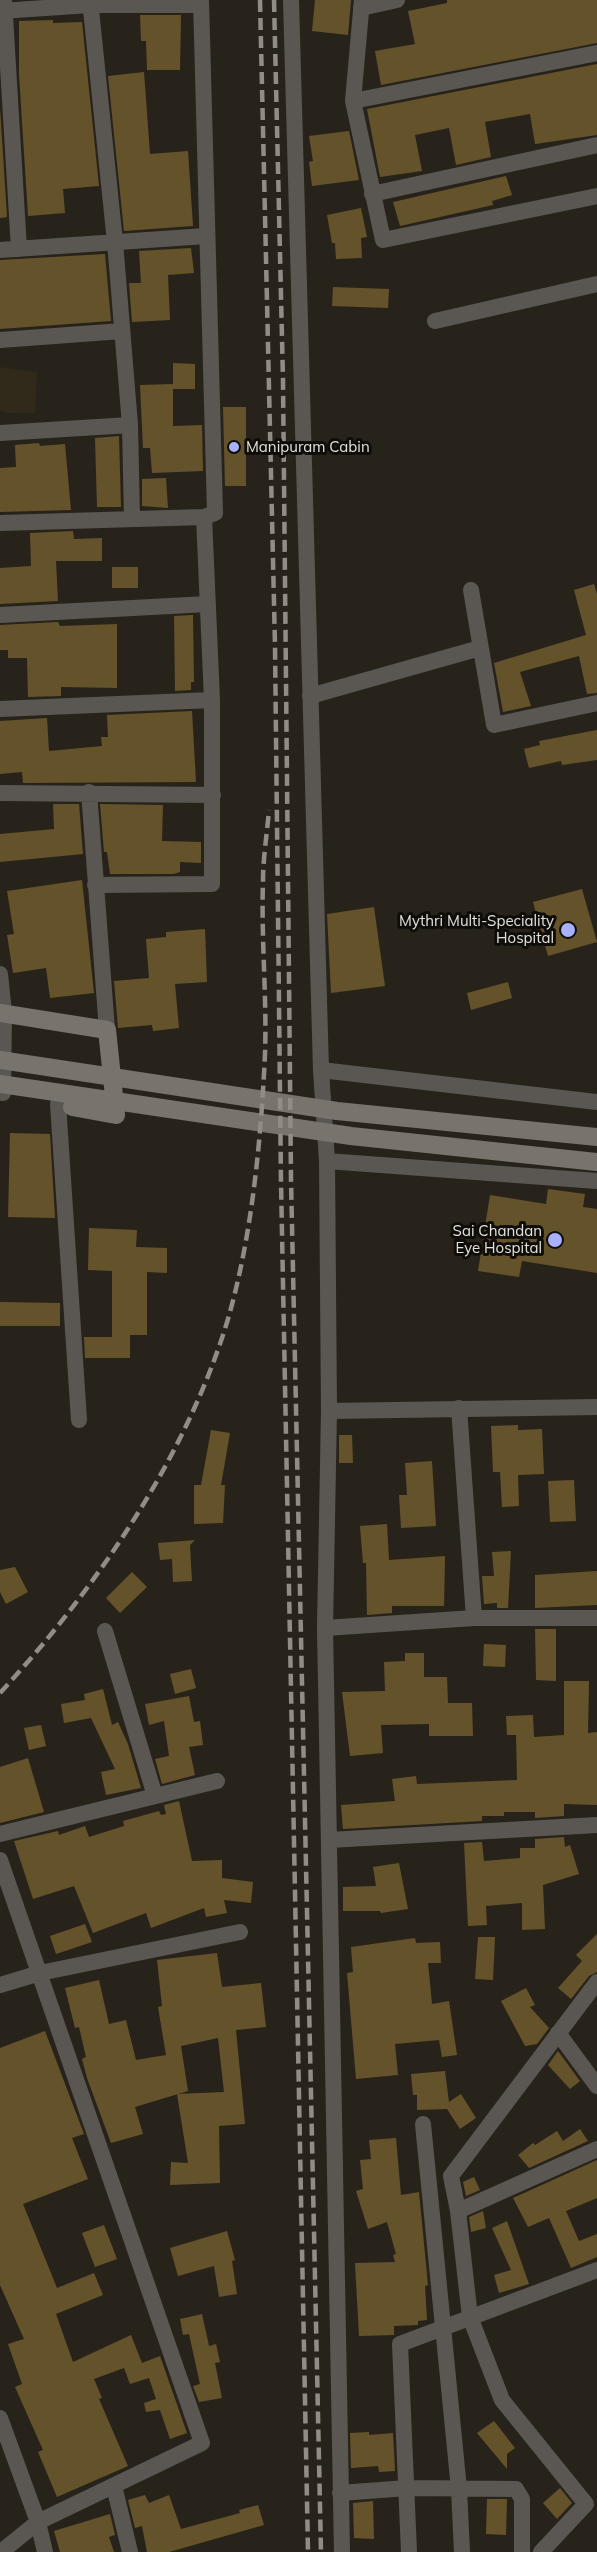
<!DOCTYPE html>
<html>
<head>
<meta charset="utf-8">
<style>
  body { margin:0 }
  canvas { display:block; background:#28231a }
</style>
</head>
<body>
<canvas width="597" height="2552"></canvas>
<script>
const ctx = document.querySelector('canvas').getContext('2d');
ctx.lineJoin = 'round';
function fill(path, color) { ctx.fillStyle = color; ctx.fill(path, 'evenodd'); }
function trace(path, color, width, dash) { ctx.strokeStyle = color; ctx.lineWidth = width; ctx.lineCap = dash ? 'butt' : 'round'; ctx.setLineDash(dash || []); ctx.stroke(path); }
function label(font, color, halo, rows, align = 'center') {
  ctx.font = font + ' Mulish,sans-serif'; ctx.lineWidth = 6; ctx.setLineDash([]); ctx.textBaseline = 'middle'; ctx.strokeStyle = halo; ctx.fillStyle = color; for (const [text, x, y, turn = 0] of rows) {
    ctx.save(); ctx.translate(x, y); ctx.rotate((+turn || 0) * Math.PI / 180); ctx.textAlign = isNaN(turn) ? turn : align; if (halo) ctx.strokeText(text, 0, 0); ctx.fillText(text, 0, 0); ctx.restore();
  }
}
fill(new Path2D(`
  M0,367L37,373L35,413H9L0,410Z`), '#312a1b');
fill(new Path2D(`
  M315,0H351L348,35L312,31Z
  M447,0H597V43L381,85L375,51L415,44L408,11L447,3Z
  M140,15H181L180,70H147L146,41H141Z
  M53,20V23L82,22L99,186L63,189L65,213L28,216L19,74V21Z
  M597,64V135L535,144L530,114L485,122L491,157L456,165L449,128L415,135L422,171L380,177L367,109Z
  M144,72L150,154L188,151L193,226L124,231L108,76Z
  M0,108L7,217L0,218Z
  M349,131L359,180L312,186L309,162L313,161L309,136Z
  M506,176L512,195L492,201L493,205L400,226L393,202Z
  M361,208L367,237L361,238L362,258L336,259L335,243H332L327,215Z
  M191,248L194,273L168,275L170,320L132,322L129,283H141L139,251Z
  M105,254L111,321L0,329V260Z
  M333,287L389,289L388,308L332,306Z
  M173,363L195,364V389H173V426L202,425L203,471L152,473L150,448H143L140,385L173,384Z
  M223,407H246V486H225Z
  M119,436L121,507H97L95,438Z
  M39,443L40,446L65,444L71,510L0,512V468L16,467L15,445Z
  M166,478L168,508L142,506V479Z
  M73,531L74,539L102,538V561H56L58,601L0,604V568L31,566L30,533Z
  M112,567H138V588H112Z
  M594,584L597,594V693L587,694L579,656L520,672L531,706L503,712L494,663L586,635L574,590Z
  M193,615L194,682H191V690L175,691L174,616Z
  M58,622L60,626L117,624V688L61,687V696L28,697L27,658H8V650H0V625Z
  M192,711L196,782L23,783L22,772L0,774V721L47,718L49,751L102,746L101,737H108L107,715Z
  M597,730V760L562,765L561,761L529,768L524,749L540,745L539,741Z
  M53,804H79L83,854L0,862V834L54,829Z
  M100,804L163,805L162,841L201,842V863L180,862V872L174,874H110L107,852H104Z
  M82,880L94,993L50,998L46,968L13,973L7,935L14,934L7,891Z
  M582,889L597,942L548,956L533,902Z
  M374,907L385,986L331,993L327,914Z
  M205,929L207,982L175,984L179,1028L153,1031L152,1025L118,1028L114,981L149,978L146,939L166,937V932Z
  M508,982L512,998L471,1010L467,993Z
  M10,1133L50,1134L55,1218L8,1217Z
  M548,1189L585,1194L583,1207L597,1209V1273L522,1261L519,1277L478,1271L490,1195L546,1204Z
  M89,1228L137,1230L136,1247L167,1248V1273L147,1272V1335H130V1358H85L84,1337H112V1271L88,1270Z
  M0,1302L60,1303V1326H0Z
  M518,1425V1430L542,1429L544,1474L518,1475L519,1506L502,1507L500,1472H493L491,1426Z
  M211,1430L230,1433L221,1485H225L223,1523L194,1524V1485H201Z
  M339,1435H352L353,1463H339Z
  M432,1461L436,1526L401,1528L399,1495H407L405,1463Z
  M574,1480L576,1521L550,1522L548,1481Z
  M387,1524L389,1560L445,1556L444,1606H392V1613L367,1615L366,1563H363L360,1526Z
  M195,1540L190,1545L192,1581L173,1582L172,1559L160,1560L158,1543Z
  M511,1551L508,1608H497V1603L484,1604L482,1576H494L492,1552Z
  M15,1567L28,1592L6,1604L0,1592V1570Z
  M597,1571V1605L535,1608V1575Z
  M132,1572L147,1587L120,1613L106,1598Z
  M535,1629H556V1681L536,1680Z
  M484,1644L506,1645L505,1667L483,1666Z
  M405,1653H424V1677H447L448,1703H472L473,1736H429V1724L381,1725L383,1753L350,1756L342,1692L385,1691L384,1662L405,1661Z
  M191,1669L196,1688L175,1694L170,1674Z
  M564,1681H589L588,1733L597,1732V1805L564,1804V1816L535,1818V1812H504V1816H482V1821L343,1829L341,1805L395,1801L392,1779L416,1776L417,1784L517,1780L516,1735H507L506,1716L533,1715L534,1737L564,1735Z
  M103,1689L112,1725L118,1722L128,1744L141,1788L106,1795L101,1772L115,1769L91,1718L64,1723L61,1704L85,1700L84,1694Z
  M189,1696L194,1722L200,1721L203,1745L189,1747L195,1775L162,1784L155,1759L169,1756L164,1721L149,1725L145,1704Z
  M41,1725L46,1746L29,1750L24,1728Z
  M28,1758L44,1812L0,1823V1767Z
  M179,1801L192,1861L222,1860V1878L253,1882L251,1903L224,1900L227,1913L206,1917L204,1908L151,1928L146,1913L93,1933L74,1886L33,1899L14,1841L58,1831L59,1835L85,1826L89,1837L124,1826L123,1821L159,1811L161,1815L166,1814L164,1805Z
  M564,1837L565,1847L570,1845L579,1874L543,1885L545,1929L522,1930V1903L486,1906L487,1925L468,1926L464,1843L482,1842L484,1861L520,1858V1848H535V1839Z
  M399,1863L408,1909L381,1913L380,1911H343V1887L376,1886L373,1867Z
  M85,1924L92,1942L56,1954L50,1936Z
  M597,1934V1972L589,1976L571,1999L558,1988L582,1961L576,1955Z
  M478,1937H495L493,1980L475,1979Z
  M415,1938L416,1943L440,1942L441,1963H428L432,2004L449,2001L457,2055L442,2057L439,2040L395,2044L398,2075L356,2079L347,1973L353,1972L351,1947Z
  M217,1953L222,1987L261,1983L266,2027L236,2030L245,2124L219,2126L220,2183L170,2185L171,2162L188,2163L177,2094L224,2092L218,2038L181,2046L188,2091L135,2107L143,2134L111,2143L87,2078L82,2059L86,2057L79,2027L75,2028L65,1988L99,1980L109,2024L126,2020L136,2060L166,2055L158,2007L162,2006L157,1960Z
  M526,1988L535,2005L530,2007L549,2028L537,2044L525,2046L501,2001Z
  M45,2031L84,2134L72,2138L88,2179L23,2204L57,2288L94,2273L103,2295L56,2314L73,2362L131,2335L142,2363L160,2356L187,2433L170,2439L160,2410L146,2412L144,2403L156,2399L149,2378L130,2384L124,2368L94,2379L102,2398L99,2399L128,2466L57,2497L38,2452L43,2450L15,2387L22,2384L8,2344L24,2339L0,2285V2048Z
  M558,2051L580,2081L570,2089L548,2065Z
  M445,2071L449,2102L461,2094L476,2118L460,2129L447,2109L417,2110V2095H413L411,2074Z
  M580,2129L588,2141L529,2168L518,2155L533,2143L535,2145L557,2131L563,2141Z
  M396,2138L401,2195L419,2192L428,2285L425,2286L427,2320L418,2321V2325L394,2326V2335L359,2336L355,2263L395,2262L393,2255L396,2254L387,2222L368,2229L356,2191L363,2189L360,2160L371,2159L369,2140Z
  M597,2160V2198L566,2211L579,2241L597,2234V2257L571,2268L549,2218L528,2227L513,2198Z
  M474,2177L480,2190L466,2196L463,2182Z
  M483,2211L486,2228L471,2232L469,2217Z
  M507,2221L529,2284L499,2293L494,2275L511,2270L492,2228Z
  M104,2225L117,2259L95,2267L82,2233Z
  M227,2231L235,2260L232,2261L237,2294L219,2297L214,2266L178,2276L170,2248Z
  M202,2314L209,2346L216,2344L220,2362L215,2363L222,2398L199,2402L193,2386L200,2384L189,2334L183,2335L180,2319Z
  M494,2421L515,2448L507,2454V2469L477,2433Z
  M369,2432V2435L393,2433L395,2471L379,2472L378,2466L351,2468L350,2433Z
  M560,2488L572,2503L557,2519L543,2503Z
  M145,2495L149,2503L169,2495L181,2529L240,2513L239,2510L258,2505L264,2525L169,2552H147L142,2526L135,2528L128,2500Z
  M487,2499H507L506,2535L486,2534Z
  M373,2501L374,2539L354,2538L353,2503Z
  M110,2514L115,2535L109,2537L114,2552H60L54,2531Z`), '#64522a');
trace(new Path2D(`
  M4,0L19,249
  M90,0L115,242L130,425L132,519
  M291,0L321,1070L327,1161L329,1411L325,1628L342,2552
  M362,0L353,101L383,240L597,196
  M361,8L397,0
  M0,11L90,5H201
  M353,101L597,53
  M372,194L597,145
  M0,250L206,236
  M435,321L597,284
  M0,340L122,331
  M0,433L130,425
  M204,517L212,700
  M0,523L204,517L215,513L201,0
  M471,590L494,725L597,703
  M0,615L208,604
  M310,696L480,648
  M0,709L212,700V884L95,885
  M89,792L107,1030
  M0,793L213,795
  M0,974L4,1013L3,1093
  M321,1070L597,1102
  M58,1104L79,1420
  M327,1161L597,1181
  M459,1408L474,1618
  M329,1411L597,1407
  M325,1628L474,1618H597
  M105,1631L155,1796
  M0,1834L217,1781
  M329,1840L597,1825
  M0,1860L202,2443L38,2522L1,2552
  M0,1985L40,1973L240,1932
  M558,2033L597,2086
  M423,2124L459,2489L462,2552
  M458,2211L597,2149
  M0,2418L38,2522L45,2552
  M114,2486L130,2552
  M340,2493L407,2488L516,2489L522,2499V2552
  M409,2552L400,2344L597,2270
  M541,2552L586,2504L502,2400L470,2317L458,2211L451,2176L597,1982`), '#5a5753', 16);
trace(new Path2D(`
  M0,1013L107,1030L116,1115L72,1107
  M0,1060L337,1111L597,1137
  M0,1084L351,1136L597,1162`), '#78746d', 18);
trace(new Path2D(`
  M260,0L275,646L281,1182L308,2552
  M274,0L283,380L291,1179L321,2552
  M0,1693C96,1589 187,1456 228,1319C252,1236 261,1140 265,1054C267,997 261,939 263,881C263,858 267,834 269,810`), '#918d86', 4.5, [12, 6]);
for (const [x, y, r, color] of [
  [234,447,6,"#a7b1fc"],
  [568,930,8,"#a7b1fc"],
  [555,1240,8,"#a7b1fc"]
]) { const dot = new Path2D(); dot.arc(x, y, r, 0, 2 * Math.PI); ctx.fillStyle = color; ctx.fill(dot); trace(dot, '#0f0d09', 2); }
label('15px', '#e4e1db', '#0f0d09', [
  ["Manipuram Cabin",246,447,"left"],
  ["Mythri Multi-Speciality",554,921],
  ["Hospital",554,938],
  ["Sai Chandan",542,1231],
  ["Eye Hospital",542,1248]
], 'right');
</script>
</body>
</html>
